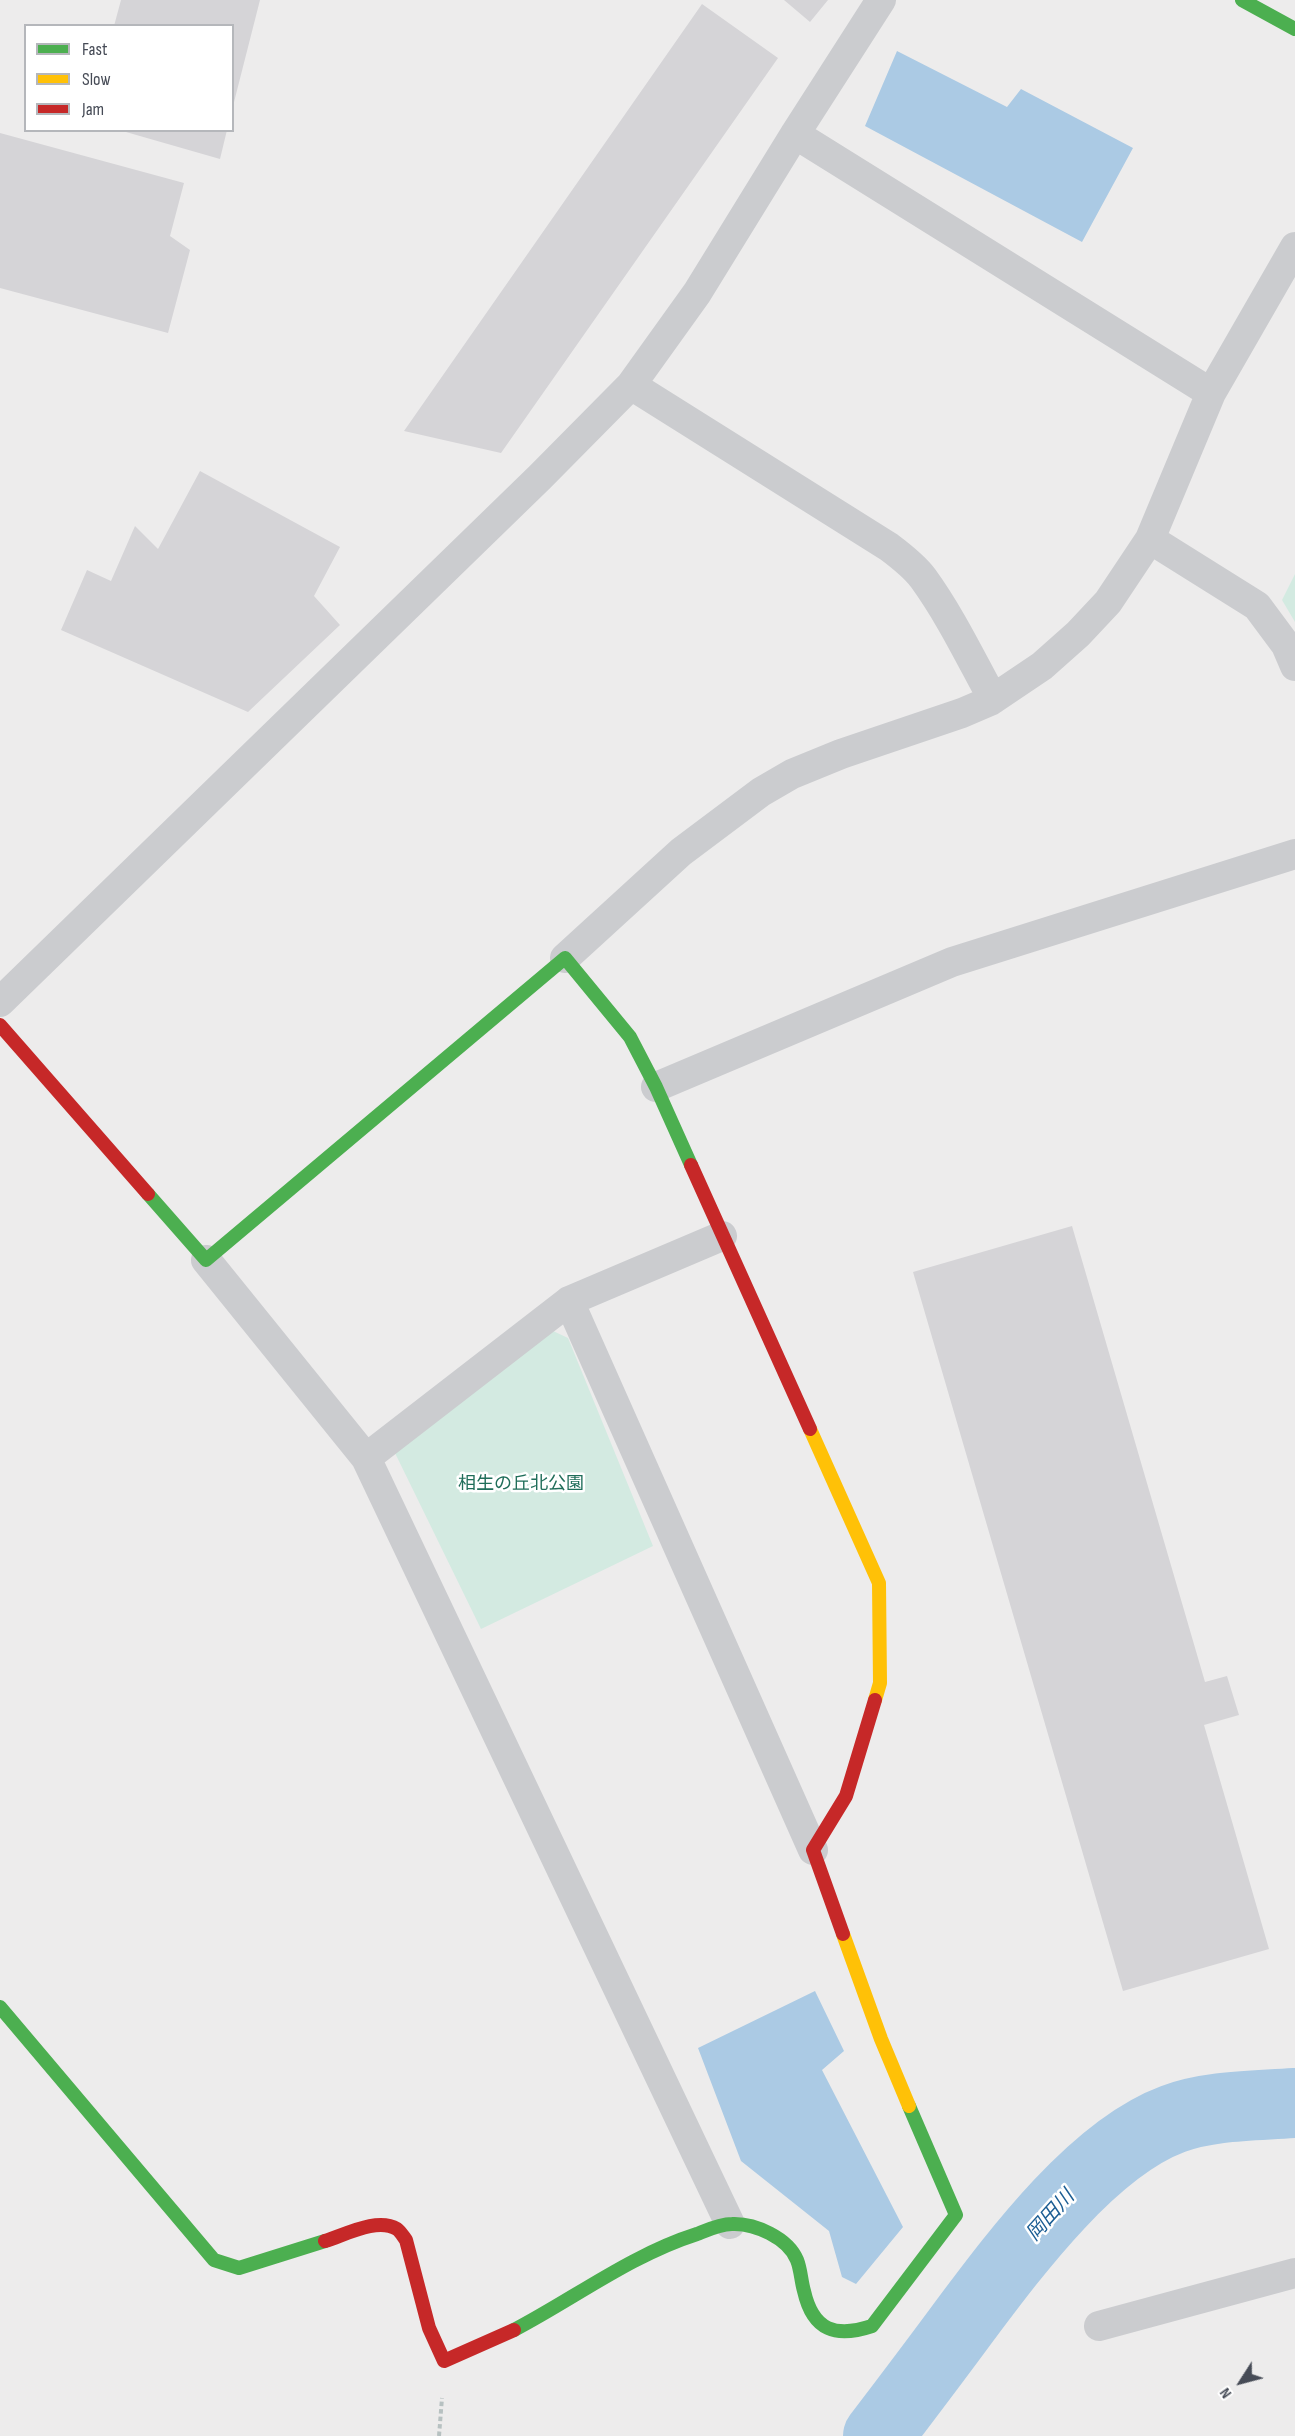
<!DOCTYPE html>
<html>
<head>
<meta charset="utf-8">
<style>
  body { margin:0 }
  #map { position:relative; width:1295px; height:2436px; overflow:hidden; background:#edecec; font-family:"Sofia Sans Condensed",sans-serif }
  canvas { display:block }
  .legend { position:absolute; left:24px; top:24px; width:210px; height:108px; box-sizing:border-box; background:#fff; border:2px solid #b5b7bb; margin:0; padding:8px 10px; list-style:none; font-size:18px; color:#464b56 }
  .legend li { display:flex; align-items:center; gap:12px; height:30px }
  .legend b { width:30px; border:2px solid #b5b7bb }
  .north { position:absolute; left:1211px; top:2352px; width:60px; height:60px; -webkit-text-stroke:4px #fff; paint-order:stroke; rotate:234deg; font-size:16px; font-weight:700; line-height:24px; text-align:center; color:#464b56 }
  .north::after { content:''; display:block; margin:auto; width:21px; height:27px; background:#464b56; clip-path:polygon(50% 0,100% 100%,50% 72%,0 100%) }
</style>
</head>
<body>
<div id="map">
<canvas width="1295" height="2436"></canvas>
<ul class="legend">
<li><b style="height:8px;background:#4caf50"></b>Fast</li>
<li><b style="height:8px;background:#ffc107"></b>Slow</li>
<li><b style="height:8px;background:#c62828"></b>Jam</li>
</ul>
<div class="north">N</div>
</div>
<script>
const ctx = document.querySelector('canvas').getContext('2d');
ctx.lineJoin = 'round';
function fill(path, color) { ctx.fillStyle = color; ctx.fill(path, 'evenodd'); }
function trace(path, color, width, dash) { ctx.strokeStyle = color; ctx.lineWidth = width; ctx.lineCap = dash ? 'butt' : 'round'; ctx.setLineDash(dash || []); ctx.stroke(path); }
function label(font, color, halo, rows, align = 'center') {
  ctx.font = font + ' "Sofia Sans Condensed","Noto Sans JP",sans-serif'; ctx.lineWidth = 5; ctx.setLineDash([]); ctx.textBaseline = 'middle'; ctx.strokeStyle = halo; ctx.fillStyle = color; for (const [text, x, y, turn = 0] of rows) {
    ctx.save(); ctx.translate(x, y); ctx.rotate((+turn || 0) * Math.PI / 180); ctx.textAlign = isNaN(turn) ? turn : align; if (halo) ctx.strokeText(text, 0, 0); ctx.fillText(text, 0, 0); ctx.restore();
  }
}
fill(new Path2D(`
  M1295,574V622L1282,600Z
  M553,1331L568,1338L653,1546L481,1629L395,1453Z`), '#d3eae1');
fill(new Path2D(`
  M897,51L1007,107L1021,89L1133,148L1082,242L865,126Z
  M815,1991L844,2051L822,2070L903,2227L856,2284L842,2277L829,2231L741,2161L698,2048Z`), '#abcae4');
trace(new Path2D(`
  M878,2436C907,2398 935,2361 963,2323C1014,2255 1092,2149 1173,2119C1211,2105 1255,2106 1295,2103`), '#abcae4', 70);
fill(new Path2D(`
  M121,0H260L233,106L232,26H114Z
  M784,0H828L810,22Z
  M702,4L778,58L501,453L404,431Z
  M119,130H227L220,159Z
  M0,133L184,183L170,236L190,250L168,333L0,288Z
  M200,471L340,547L314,596L340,625L248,712L61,630L87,570L111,581L135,526L158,549Z
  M1072,1226L1205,1682L1227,1676L1239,1715L1204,1725L1269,1949L1123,1991L913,1272Z`), '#d5d4d7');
trace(new Path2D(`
  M439,2436L442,2398`), '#b7c1c1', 4, [4.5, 3]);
trace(new Path2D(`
  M795,134L1211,393
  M631,385L889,547C901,556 914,566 923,578C950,615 971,659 993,699
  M1150,539L1257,606L1286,645L1295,666
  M565,958L681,852L761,792L792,774L841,754L962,713L990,701L1042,666L1078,634L1108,602L1150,539L1211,393L1295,247
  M0,1002L540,477L631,385L697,293L795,134L881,0
  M656,1087L952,962L1295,854
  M722,1236L569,1301L366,1458L730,2224
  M206,1260L366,1458
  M569,1301L813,1850
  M1099,2326L1295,2273`), '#cbcccf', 30);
trace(new Path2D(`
  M1242,0L1295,29
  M148,1194L206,1260L565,958L630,1037L656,1087L691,1165
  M0,2007L214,2260L239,2268L325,2241
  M514,2330C575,2298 631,2255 697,2234C707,2230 720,2224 732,2224C755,2223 788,2238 797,2260C801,2270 801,2281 804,2291C813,2331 836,2338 872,2326L956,2215L909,2106`), '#4caf50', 14);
trace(new Path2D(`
  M810,1429L879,1583L880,1683L875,1700
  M843,1934L881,2039L909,2106`), '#ffc107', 14);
trace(new Path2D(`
  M0,1025L148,1194
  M691,1165L810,1429
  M843,1934L813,1850L846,1796L875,1700
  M325,2241C345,2235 377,2217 397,2229C400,2231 403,2236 406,2240L429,2328L444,2361L514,2330`), '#c62828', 14);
label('18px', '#206e5a', '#fff', [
  ["相生の丘北公園",521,1484]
]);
label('italic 20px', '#1c5e94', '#fff', [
  ["岡田川",1051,2216,-48]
]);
</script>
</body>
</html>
